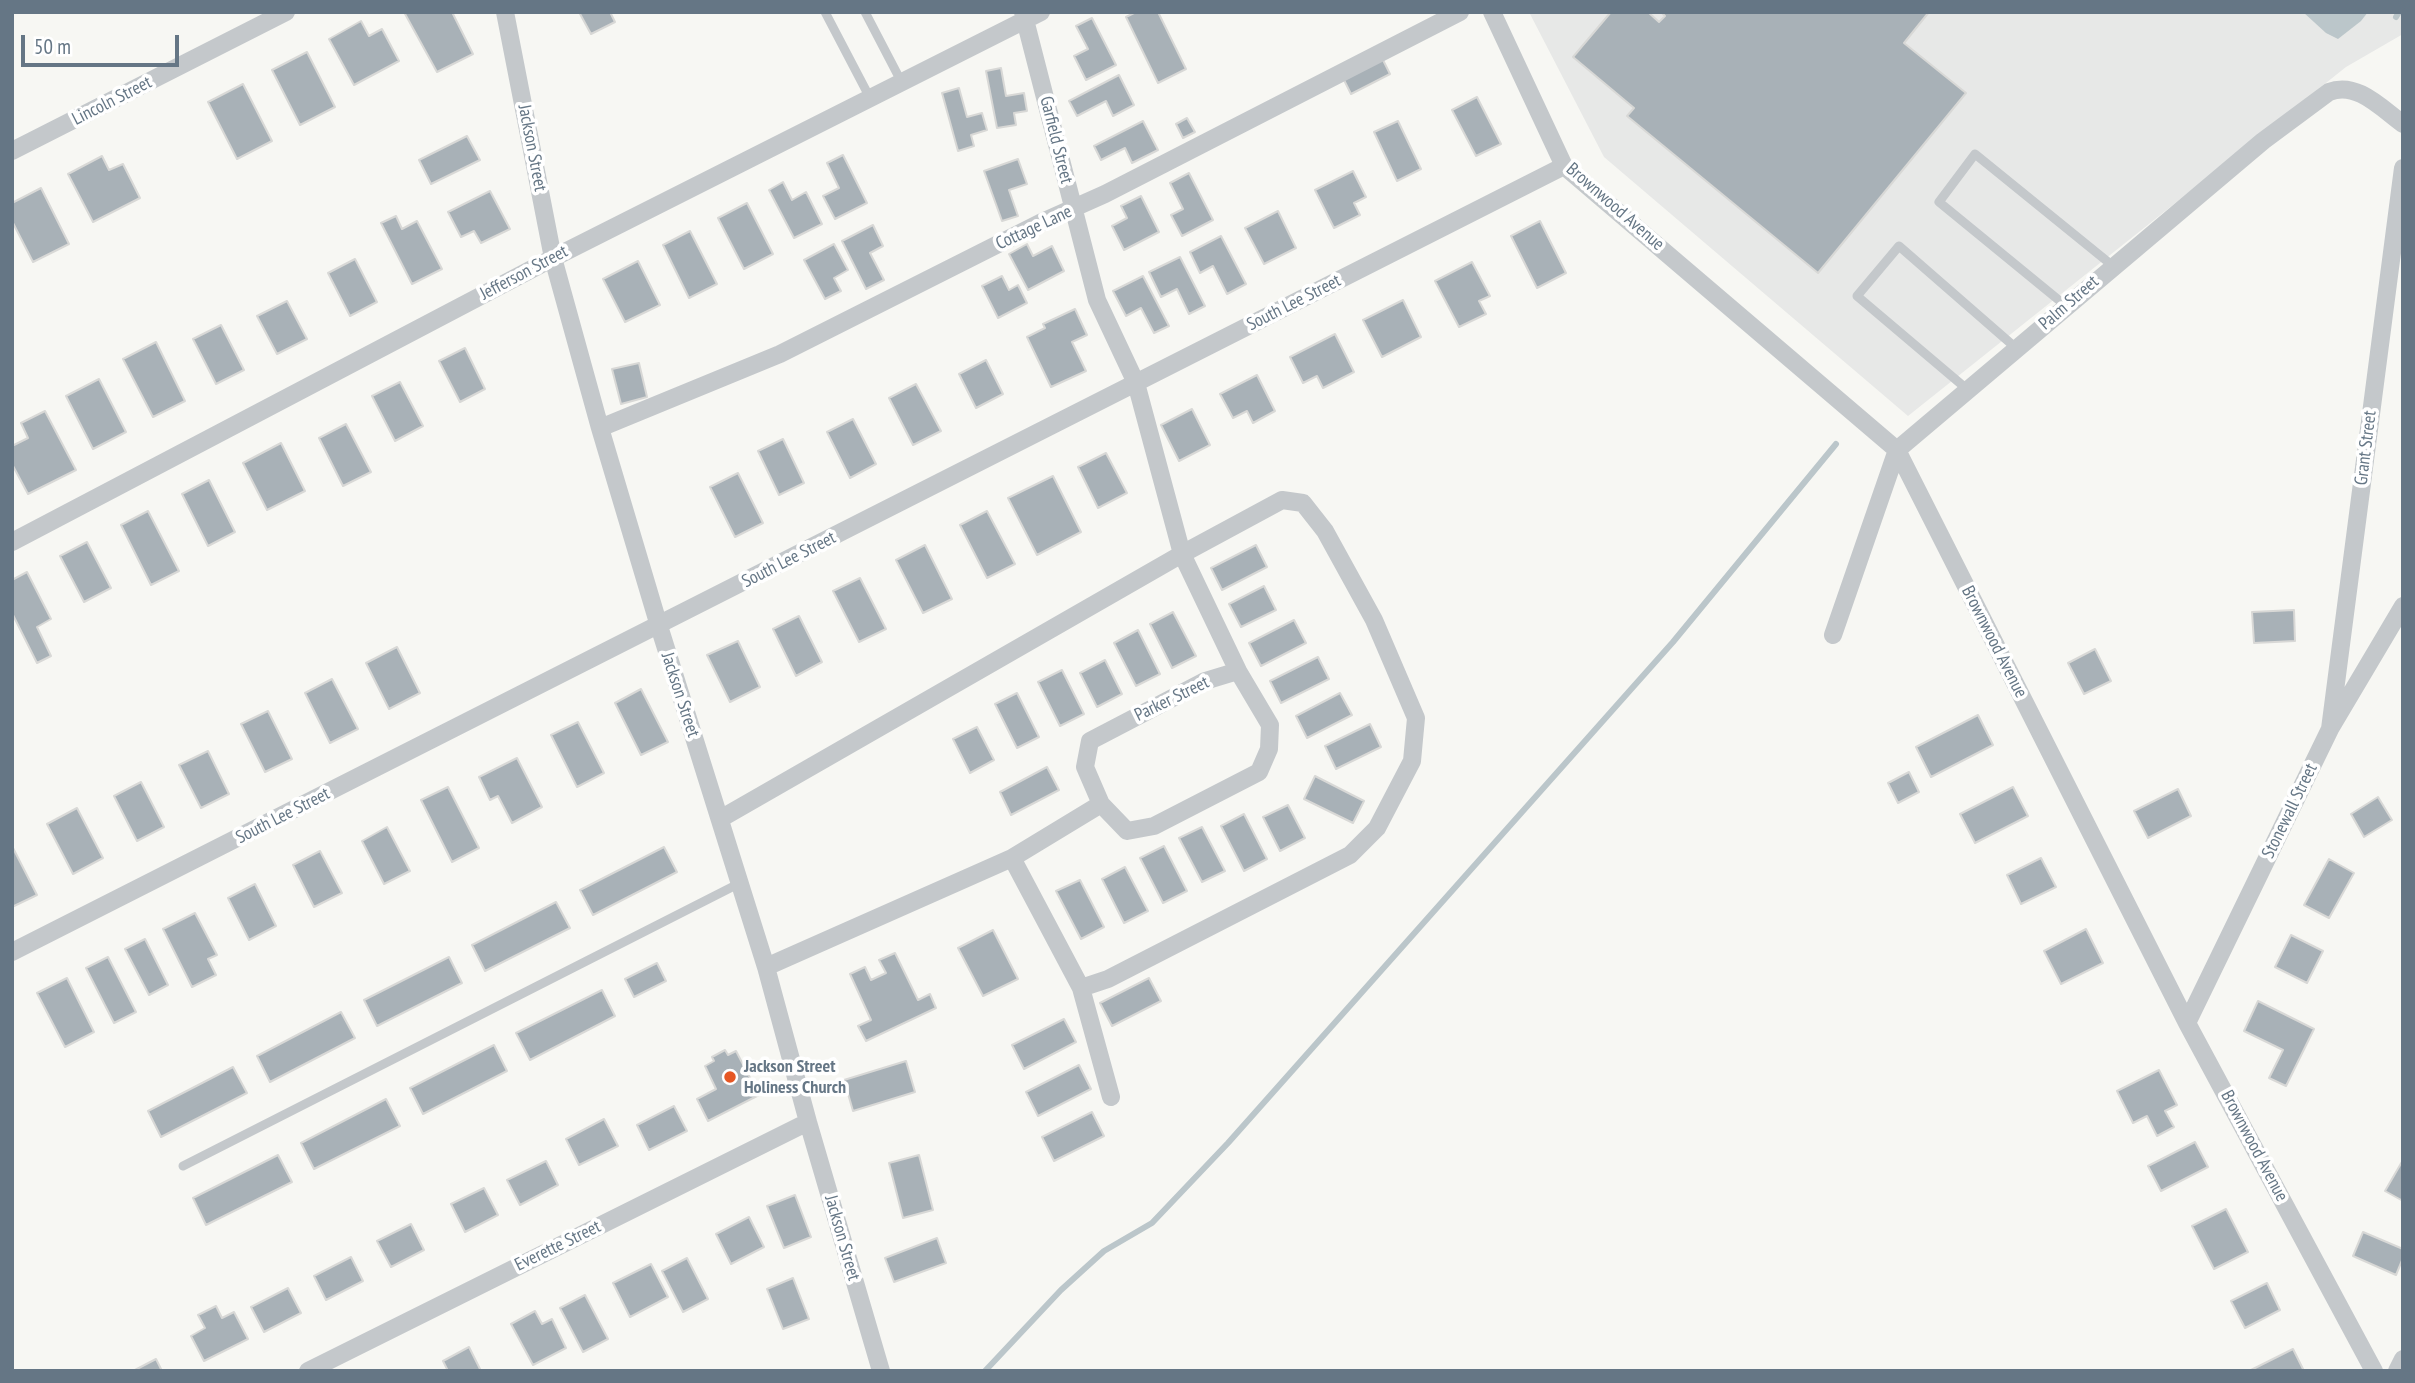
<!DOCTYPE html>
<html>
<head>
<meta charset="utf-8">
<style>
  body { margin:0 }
  #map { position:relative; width:2415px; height:1383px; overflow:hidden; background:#f7f7f3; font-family:"PT Sans Narrow",sans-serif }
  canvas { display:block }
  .frame { position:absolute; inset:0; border:14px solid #657685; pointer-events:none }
  .scale { position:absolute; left:21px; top:35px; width:158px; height:32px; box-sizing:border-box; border:4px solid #657685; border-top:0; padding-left:9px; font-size:21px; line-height:24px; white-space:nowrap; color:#657685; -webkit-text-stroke:5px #fff; paint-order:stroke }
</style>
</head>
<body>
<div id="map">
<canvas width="2415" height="1383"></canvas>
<div class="frame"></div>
<div class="scale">50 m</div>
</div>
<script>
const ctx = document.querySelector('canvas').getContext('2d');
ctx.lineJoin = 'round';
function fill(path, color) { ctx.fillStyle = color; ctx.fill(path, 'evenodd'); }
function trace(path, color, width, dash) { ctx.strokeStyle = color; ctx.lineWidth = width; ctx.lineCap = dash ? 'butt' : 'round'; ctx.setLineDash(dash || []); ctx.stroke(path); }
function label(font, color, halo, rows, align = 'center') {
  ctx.font = font + ' "PT Sans Narrow",sans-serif'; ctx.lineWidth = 7; ctx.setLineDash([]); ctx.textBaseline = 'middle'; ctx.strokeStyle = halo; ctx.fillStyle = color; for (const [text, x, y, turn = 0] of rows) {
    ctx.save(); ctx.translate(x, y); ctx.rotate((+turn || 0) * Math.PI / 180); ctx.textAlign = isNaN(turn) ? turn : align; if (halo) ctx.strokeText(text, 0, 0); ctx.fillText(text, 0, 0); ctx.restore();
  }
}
fill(new Path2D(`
  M1529,12H2403V34L2346,67L1908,416L1604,157Z`), '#e7e8e7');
fill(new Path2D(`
  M2303,12H2368L2361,21L2338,39L2326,33Z`), '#bbc6ca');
trace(new Path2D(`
  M2396,17L2399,12
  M985,1371L1061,1290L1104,1251L1152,1223L1228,1143L1673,642L1836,444`), '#bbc6ca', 6);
const building = new Path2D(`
  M404,12H452L473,54L437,72Z
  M579,12H610L615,22L591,34Z
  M1136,12H1158L1186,69L1158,83L1126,17Z
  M1611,12H1648L1659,22L1665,16L1661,12H1929L1904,43L1966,93L1818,273L1627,116L1634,108L1573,57Z
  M1092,18L1116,65L1086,80L1074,56L1088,49L1076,26Z
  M361,21L369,36L382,29L399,61L354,85L329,39Z
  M307,52L335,107L300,125L272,70Z
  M1381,56L1390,74L1351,94L1342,76Z
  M1001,68L1006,96L1024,93L1027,111L1014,113L1016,125L997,128L986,71Z
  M1119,75L1134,105L1113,116L1106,101L1077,116L1069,101Z
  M243,84L272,141L237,159L208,102Z
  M959,88L967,117L982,113L987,130L971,135L974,146L958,151L942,93Z
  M1477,97L1501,144L1476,156L1452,110Z
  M1187,118L1195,132L1183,138L1176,124Z
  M1143,121L1158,150L1132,163L1125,148L1101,160L1094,146Z
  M1398,121L1421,169L1397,181L1374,132Z
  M467,136L480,160L431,184L419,160Z
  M843,155L867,203L835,219L823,196L839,188L827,163Z
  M102,156L109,170L123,164L140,198L93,222L68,174Z
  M1018,159L1027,184L1009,190L1018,216L1002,221L984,171Z
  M1353,171L1366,197L1354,203L1360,215L1334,228L1315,190Z
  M1189,173L1213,220L1182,236L1171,215L1183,209L1170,183Z
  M783,182L792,200L806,192L822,224L794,238L769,190Z
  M41,188L69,244L33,262L12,221V203Z
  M490,191L510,229L481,243L474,231L461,237L448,212Z
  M1141,196L1159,232L1124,250L1112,226L1127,218L1121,206Z
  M747,203L773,254L744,269L718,218Z
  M1278,211L1296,248L1264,264L1245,228Z
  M396,216L402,229L417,221L442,269L412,284L381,223Z
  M1540,221L1566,273L1537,288L1511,236Z
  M873,225L883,246L870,253L884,280L866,289L842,241Z
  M690,231L717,284L689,298L663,245Z
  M1221,236L1246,284L1227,294L1213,266L1200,273L1190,252Z
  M834,244L848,270L834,278L841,291L825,299L804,260Z
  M1027,244L1033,256L1052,246L1064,271L1028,290L1009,254Z
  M1180,257L1205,306L1189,314L1177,289L1161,297L1149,272Z
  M355,259L377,302L350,316L328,273Z
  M638,261L660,305L625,322L603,279Z
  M1472,262L1490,296L1479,301L1486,314L1459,327L1435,281Z
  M1002,276L1009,290L1018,285L1027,303L998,318L982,286Z
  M1143,276L1169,326L1154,333L1141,308L1126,316L1113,291Z
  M1403,300L1421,337L1382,357L1363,320Z
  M287,301L307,339L277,354L257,316Z
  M1075,309L1087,335L1072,342L1086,371L1051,387L1027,337L1045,328L1043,324Z
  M221,325L244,370L216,384L193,339Z
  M1335,334L1354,372L1323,388L1317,376L1303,383L1290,357Z
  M156,342L185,401L153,417L123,359Z
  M465,348L485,389L460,402L439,361Z
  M986,360L1003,394L976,408L959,374Z
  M639,363L647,397L621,404L612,369Z
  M1257,375L1275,411L1253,423L1247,411L1233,418L1220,394Z
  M99,379L126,432L93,449L66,396Z
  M400,382L423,426L395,441L372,396Z
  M916,384L941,431L913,445L889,398Z
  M1192,409L1210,445L1179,461L1161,425Z
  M45,411L76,470L28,494L12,464V446L28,438L21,423Z
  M853,419L876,464L850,478L827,432Z
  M346,424L371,472L343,486L319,438Z
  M783,439L804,483L779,495L758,451Z
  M281,443L305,491L267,510L243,463Z
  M1106,453L1127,493L1098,508L1078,467Z
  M738,473L763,523L735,537L710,487Z
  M1053,476L1081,532L1037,555L1008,498Z
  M209,480L235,532L208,546L182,494Z
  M148,511L179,571L151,585L121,525Z
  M987,511L1015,564L987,578L960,525Z
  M87,542L111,588L84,602L60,556Z
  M925,545L952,599L923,613L896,560Z
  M1256,545L1267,567L1222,590L1211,568Z
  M27,572L51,619L37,627L51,656L37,663L12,613V580Z
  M860,578L886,629L859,642L833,591Z
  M1264,586L1276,610L1241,627L1229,604Z
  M2294,610L2295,641L2254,643L2252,612Z
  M1173,612L1196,656L1172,668L1150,624Z
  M799,616L822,662L796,676L773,629Z
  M1294,620L1306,643L1261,666L1249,643Z
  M1138,630L1160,674L1136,686L1114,643Z
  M738,641L760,687L730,702L707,655Z
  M397,647L420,693L389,709L366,663Z
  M2095,649L2111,681L2084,694L2068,663Z
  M1318,657L1329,679L1281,703L1270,681Z
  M1105,660L1122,694L1097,707L1080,673Z
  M1062,670L1084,714L1060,726L1038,682Z
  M332,679L358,729L330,743L305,693Z
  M641,689L668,742L641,755L615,703Z
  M1017,693L1039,737L1017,748L995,704Z
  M1340,693L1352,715L1307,738L1296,716Z
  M268,711L292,759L265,772L241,724Z
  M1978,715L1993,745L1931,777L1916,747Z
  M578,722L604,773L577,787L551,735Z
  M1370,724L1381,747L1336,769L1325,746Z
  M977,727L994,760L970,773L953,739Z
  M208,751L229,794L201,808L179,765Z
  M517,758L542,807L512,823L498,796L490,800L479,777Z
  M1047,767L1059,790L1011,815L1000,792Z
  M1909,772L1919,792L1898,803L1888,783Z
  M1315,776L1364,801L1353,823L1304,799Z
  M141,782L164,827L137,841L114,796Z
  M448,787L479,848L452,862L421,800Z
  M2013,787L2028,816L1975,843L1960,814Z
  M2178,789L2191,816L2148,838L2134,811Z
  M2378,797L2392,820L2364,837L2351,814Z
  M1288,805L1305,838L1280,851L1263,817Z
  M77,808L103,858L73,874L47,824Z
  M1244,814L1267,859L1244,871L1221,826Z
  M387,827L410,871L384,884L362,841Z
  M1202,827L1225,871L1202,882L1179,838Z
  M12,846L37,895L12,907Z
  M1164,846L1187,891L1163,903L1140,858Z
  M664,847L677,872L593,915L580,890Z
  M320,851L342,893L314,907L293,865Z
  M2041,858L2056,887L2021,904L2007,875Z
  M2329,859L2354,873L2329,918L2304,905Z
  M1125,867L1148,911L1124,923L1102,879Z
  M1080,880L1104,927L1081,939L1056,891Z
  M255,884L276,926L249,940L228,898Z
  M556,902L570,928L485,971L472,945Z
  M195,913L217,955L208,959L216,975L192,987L163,929Z
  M2086,929L2103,963L2061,984L2044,951Z
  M993,930L1018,979L983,996L958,948Z
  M2291,935L2323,951L2307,983L2275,967Z
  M145,939L168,985L149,995L125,949Z
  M895,953L918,1000L930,994L936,1008L866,1041L858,1026L871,1020L850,974L865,967L871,980L886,973L879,960Z
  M108,957L136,1012L114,1023L86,968Z
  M449,957L462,983L377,1026L364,1000Z
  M657,963L666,981L634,997L625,979Z
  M67,978L94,1032L65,1047L37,993Z
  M1149,978L1161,1001L1112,1026L1100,1003Z
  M602,990L615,1016L530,1060L516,1033Z
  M2258,1001L2314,1029L2286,1086L2269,1078L2283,1050L2244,1031Z
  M341,1012L355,1038L270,1082L257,1056Z
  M1064,1019L1076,1042L1024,1069L1012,1045Z
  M494,1045L507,1071L423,1114L410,1088Z
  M725,1050L728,1055L736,1051L759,1095L708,1121L697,1099L716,1089L705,1066L714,1061L712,1057Z
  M906,1061L915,1092L853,1111L844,1080Z
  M1079,1065L1091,1089L1038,1116L1026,1092Z
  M233,1067L247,1093L161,1137L148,1111Z
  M2159,1070L2177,1105L2165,1111L2174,1127L2157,1136L2147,1116L2133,1123L2117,1091Z
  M386,1099L400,1126L314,1169L301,1143Z
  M674,1106L687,1131L649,1150L637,1125Z
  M1092,1112L1104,1136L1054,1161L1042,1137Z
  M604,1119L618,1146L579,1165L566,1139Z
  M2195,1142L2208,1167L2161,1191L2148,1166Z
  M278,1155L292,1182L206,1225L193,1198Z
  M919,1155L933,1210L903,1218L889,1163Z
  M2403,1160V1201L2385,1191Z
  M546,1161L558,1185L520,1205L507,1180Z
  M484,1188L498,1215L465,1232L451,1204Z
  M795,1195L811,1237L784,1248L767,1206Z
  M2226,1209L2248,1252L2214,1269L2192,1226Z
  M749,1217L764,1247L731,1264L716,1234Z
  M411,1224L424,1250L391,1267L377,1241Z
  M2363,1232L2403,1249V1258L2396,1275L2353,1256Z
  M937,1238L946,1263L894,1282L885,1258Z
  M351,1257L363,1281L326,1300L314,1276Z
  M687,1258L708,1299L683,1312L662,1271Z
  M651,1264L668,1297L630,1317L613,1283Z
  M793,1278L809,1319L783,1329L767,1289Z
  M2267,1283L2280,1310L2245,1328L2231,1301Z
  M288,1288L301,1313L264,1332L251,1307Z
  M585,1295L608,1339L583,1352L560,1308Z
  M216,1306L222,1318L234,1312L248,1339L204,1361L191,1336L205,1328L198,1315Z
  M535,1311L542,1324L552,1319L566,1348L533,1365L511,1324Z
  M469,1347L481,1371H448L443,1361Z
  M2293,1349L2304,1371H2249Z
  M156,1359L162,1371H133Z`);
fill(building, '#a8b1b7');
trace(building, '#d8d8d6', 2);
trace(new Path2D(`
  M825,12L870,98
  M865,12L902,83
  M2066,306L1939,202L1975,154L2113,266
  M1968,390L1857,296L1899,246L2016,348
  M183,1166L740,883`), '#c4c8cb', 9);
trace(new Path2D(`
  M505,12L553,258L600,428L659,626L766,967L808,1122L881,1371
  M1023,12L1097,300L1136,383L1182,554L1238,671
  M1492,12L1564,166L1897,450L2187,1023L2374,1371
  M12,151L286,12
  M600,428L780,354L1040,223L1105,194L1460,12
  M12,542L553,258L1041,12
  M1833,635L1897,450L2263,141L2329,92C2357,81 2381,108 2403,124
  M2330,729L2403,168
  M720,819L1182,554L1282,500L1303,503L1325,531L1374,620L1416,718L1412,761L1377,828L1350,855L1108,979L1081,988
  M1012,858L1081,988L1111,1097
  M12,952L1564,166
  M766,967L1012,858L1101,804L1127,831L1154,826L1259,772L1269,749L1270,725L1238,671L1205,681L1090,741L1085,767L1101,804
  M2187,1023L2330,729L2403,606
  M308,1371L808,1122
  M2397,1371L2403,1359`), '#c4c8cb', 18);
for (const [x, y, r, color] of [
  [730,1077,7,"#e65724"]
]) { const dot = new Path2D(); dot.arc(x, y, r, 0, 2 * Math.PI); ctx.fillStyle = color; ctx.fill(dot); trace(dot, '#fff', 2.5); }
label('18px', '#657685', '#fff', [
  ["Lincoln Street",112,101,-27],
  ["Garfield Street",1056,140,76],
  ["Jackson Street",532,148,79],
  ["Brownwood Avenue",1615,207,41],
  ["Cottage Lane",1034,228,-25],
  ["Jefferson Street",524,273,-28],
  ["South Lee Street",1294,303,-27],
  ["Palm Street",2069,303,-41],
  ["Grant Street",2366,448,-83],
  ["South Lee Street",789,560,-27],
  ["Brownwood Avenue",1994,642,63],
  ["Jackson Street",680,695,72],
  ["Parker Street",1172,699,-26],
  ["Stonewall Street",2290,811,-64],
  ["South Lee Street",283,816,-27],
  ["Brownwood Avenue",2254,1146,62],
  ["Jackson Street",842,1238,74],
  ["Everette Street",558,1246,-26]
]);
label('bold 18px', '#657685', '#fff', [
  ["Jackson Street",744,1067],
  ["Holiness Church",744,1088]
], 'left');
</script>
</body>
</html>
